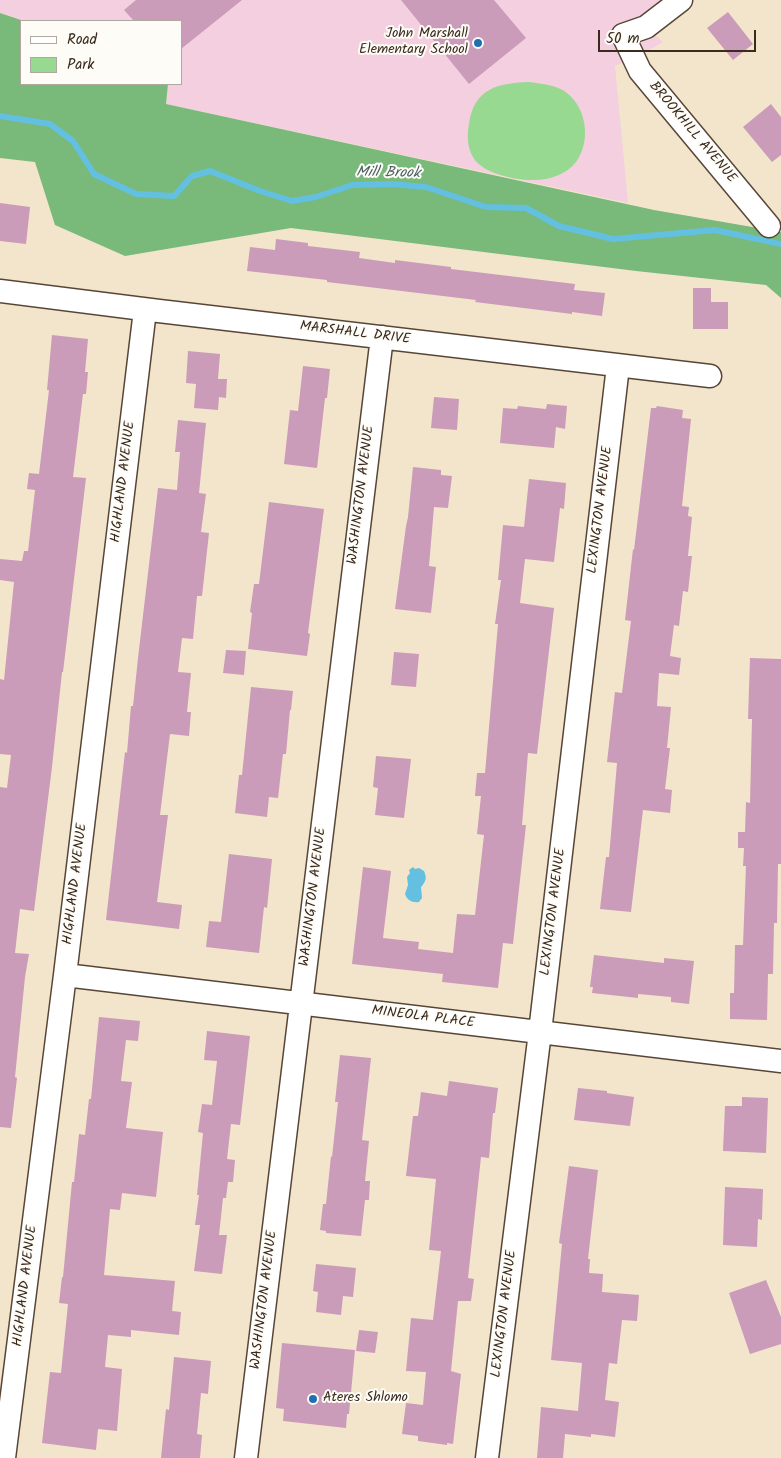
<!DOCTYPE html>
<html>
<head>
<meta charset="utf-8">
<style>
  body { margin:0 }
  #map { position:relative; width:781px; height:1458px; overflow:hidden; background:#f3e5cb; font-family:Kalam,sans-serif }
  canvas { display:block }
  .legend { position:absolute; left:20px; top:20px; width:162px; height:65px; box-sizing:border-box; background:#fdfcf7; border:1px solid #afa8a0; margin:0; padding:6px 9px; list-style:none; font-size:15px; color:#3b2a1e }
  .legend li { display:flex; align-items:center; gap:10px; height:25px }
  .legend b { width:25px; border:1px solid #afa8a0 }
  .scale { position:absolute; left:598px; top:30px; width:158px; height:22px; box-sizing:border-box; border:2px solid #3b2a1e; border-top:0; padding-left:6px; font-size:15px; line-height:18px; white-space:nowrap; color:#3b2a1e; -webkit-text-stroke:4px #fdfcf7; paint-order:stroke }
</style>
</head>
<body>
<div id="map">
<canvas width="781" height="1458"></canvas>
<ul class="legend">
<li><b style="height:6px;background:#fff"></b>Road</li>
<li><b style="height:14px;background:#97d990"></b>Park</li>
</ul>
<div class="scale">50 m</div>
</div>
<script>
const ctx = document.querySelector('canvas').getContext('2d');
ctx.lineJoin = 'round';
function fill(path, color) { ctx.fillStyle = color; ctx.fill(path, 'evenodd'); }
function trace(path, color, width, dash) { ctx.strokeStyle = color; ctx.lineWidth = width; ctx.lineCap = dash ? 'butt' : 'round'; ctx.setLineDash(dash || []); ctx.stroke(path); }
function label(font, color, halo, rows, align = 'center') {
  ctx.font = font + ' Kalam,sans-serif'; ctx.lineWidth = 4; ctx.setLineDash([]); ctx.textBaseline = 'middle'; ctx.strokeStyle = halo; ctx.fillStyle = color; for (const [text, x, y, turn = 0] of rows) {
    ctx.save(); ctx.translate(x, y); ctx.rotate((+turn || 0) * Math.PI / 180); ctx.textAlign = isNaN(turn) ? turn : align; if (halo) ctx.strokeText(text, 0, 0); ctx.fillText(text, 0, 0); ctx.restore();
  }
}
fill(new Path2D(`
  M0,0H681L646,27L663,42L647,51L615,66L628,203L166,104L168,84H181V21H24L0,13Z`), '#f3cfdf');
fill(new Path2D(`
  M530,82C542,84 557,85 567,93C587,109 591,141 576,162C566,175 547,181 531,180C515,180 481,173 473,157C467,147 467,135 469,124C474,88 498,83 530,82Z`), '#97d990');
fill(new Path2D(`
  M0,13L24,21H21V84H168L166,104L654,210L781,232V298L766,285L636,271L291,228L125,256L55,225L35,162L0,158Z`), '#79b97a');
fill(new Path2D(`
  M413,867L415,869L419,868L424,871C427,878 426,881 421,887L422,898L419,902C412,903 407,900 405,894L408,885L407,877L410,873L409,870Z`), '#63c0e1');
trace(new Path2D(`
  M0,116L50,124L73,141L94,174L136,194L174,196L192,176L210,171L260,191L292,201L316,197L352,185L392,184L426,187L486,207L526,208L559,226L613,239L715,230L781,244`), '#63c0e1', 6);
fill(new Path2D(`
  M136,0H242L181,49V21H134L124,10Z
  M401,0H494L526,38L469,84Z
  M728,12L753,44L733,60L707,28Z
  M771,104L781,117V155L772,162L743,127Z
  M0,203L30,207L26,244L0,241Z
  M276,239L308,243V246L360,252L359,258L395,263V260L451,267V269L575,284L574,290L605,293L602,316L572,312V314L475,302L476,300L327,282V280L247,271L250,247L275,250Z
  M693,288H711V302H728V329H693Z
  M52,335L88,339L85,372H88L86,394H83L73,477L86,478L63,672H62L52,767L34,911L20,909L15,953L29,954L25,977L15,1077L17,1078L11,1128L0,1127V787L7,788L11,755L0,754V679L4,680L14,582L0,580V559L22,561L24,551H28L35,490L27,489L29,473L39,474L49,390H47Z
  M188,351L220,354L218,379H227L226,398L219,397L218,410L194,408L196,384L186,383Z
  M303,366L330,369L327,398H325L317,468L284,464L290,410L298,411Z
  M434,397L459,399L457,430L431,428Z
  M547,404L567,406L565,429L556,427L554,448L500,443L503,408L517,409L518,406L546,409Z
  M657,406L683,410L682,418L691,419L682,506L689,507L688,516L692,517L688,556H692L688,592L683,591L679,626L674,625L670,656L681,658L679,675L659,673L657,706L671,707L667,748H670L665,789L672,790L670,813L643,810L631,912L600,909L606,857H609L617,763L607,762L615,692L622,693L631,621L625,620L633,549L634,550L651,408H656Z
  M178,420L206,423L199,493L206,494L201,532L209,533L202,596H197L193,639L182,638L178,672L191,673L187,712H191L189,736L170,734L160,815H168L157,902L182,905L179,929L106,920L125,752L127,753L131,706H133L138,658L158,488L177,490L180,452H175Z
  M413,467L441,470V475L452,476L448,508L434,507L429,566L436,567L431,613L395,609L406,526L408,517Z
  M529,479L566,483L564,509L560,508L554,562L525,559L520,603L554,608L537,754L528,753L522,825H526L513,944L503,943L498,988L442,982L443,974L352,964L363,867L391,871L383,938L419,942L418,949L453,953L457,914L475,915L484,835L477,834L481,796H475L477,773H485L498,624H495L501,580H498L503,525L524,527Z
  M269,502L324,509L308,633L310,634L307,656L248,649L252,613L250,612L254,584H259Z
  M226,650L246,651L244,675L223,673Z
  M394,652L419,654L416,687L391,685Z
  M750,658L781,659V864H778L777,923H774L773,974H768L767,1020L730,1019V993H734L735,945H743L746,866H743L744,848H738V832H745L746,802L750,803L752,719H748Z
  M251,687L293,691L291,710H290L286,754H283L278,798L269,797L267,817L235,813L239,775H242Z
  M376,756L411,759L404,818L375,815L378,788L373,787Z
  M229,854L272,859L267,908L264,907L259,953L206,947L209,921L221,922Z
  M594,955L664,963V958L694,961L689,1004L671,1002V997L638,994V998L592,993L593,987H590Z
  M99,1017L140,1021L138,1041L126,1040L121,1081L132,1082L126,1128L163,1132L156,1197L122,1193L120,1210L110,1209L104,1275L175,1281L172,1311L181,1312L179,1335L131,1330V1337L108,1335L105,1367L122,1369L117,1431L98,1429L96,1450L42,1443L50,1372L61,1373L68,1304L59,1303L62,1277H63L72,1182H74L79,1134L85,1135L89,1099H91Z
  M207,1031L250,1036L240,1125L231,1124L227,1159L235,1160L233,1182H228L226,1198H223L219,1235H227L222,1274L194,1271L200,1225H195L199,1195H197L203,1133L198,1132L202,1104L212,1105L217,1061L204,1060Z
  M340,1055L371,1058L362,1140L369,1141L365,1181H370L369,1200H365L361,1236L326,1233V1231L320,1230L323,1204H326L331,1156L332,1157L338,1102H335Z
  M449,1081L498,1088L495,1113H493L489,1158L481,1157L468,1278L474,1279L471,1301H458L451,1371L461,1374L453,1444L447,1443V1445L418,1441V1436L402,1434L406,1403L423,1405L426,1372L406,1371L411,1318L433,1320L441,1251L429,1250L436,1179L406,1176L413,1116H418L421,1092L447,1096Z
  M578,1088L607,1091V1093L634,1097L630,1126L574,1120Z
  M742,1097L768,1098L766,1153L723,1151L725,1106H742Z
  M569,1166L598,1170L588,1259H590L589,1273L603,1274L602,1292L639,1295L637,1321L622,1320L617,1364L609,1363L605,1400L619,1402L615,1437L591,1434V1437L565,1434L563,1458H537L541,1407L578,1411L582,1363L551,1360L562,1244L559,1243Z
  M725,1187L763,1189L762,1220L758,1219L757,1247L723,1245Z
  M316,1264L356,1268L353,1297L343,1296L341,1315L316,1312L318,1292L313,1291Z
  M766,1280L781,1317V1344L750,1354L729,1293Z
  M359,1330L378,1332L375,1353L356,1351Z
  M282,1343L355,1350L349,1414H347L346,1428L283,1421L284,1409L276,1408Z
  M174,1357L211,1361L208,1394L201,1393L197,1434L202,1435L200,1458H161L166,1409L169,1410Z`), '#cb9bba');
const street = new Path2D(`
  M681,0L646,27L623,35L640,71L769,226
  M0,291L159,311L710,376
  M65,975L781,1061
  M4,1458L65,975L145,310
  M246,1458L382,337
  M487,1458L540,1032L618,366`);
trace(street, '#574638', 25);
trace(street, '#fff', 22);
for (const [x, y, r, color] of [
  [478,43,5,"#1f6fb2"],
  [313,1399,5,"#1f6fb2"]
]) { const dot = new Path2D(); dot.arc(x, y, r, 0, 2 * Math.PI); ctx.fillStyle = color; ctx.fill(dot); trace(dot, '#fdfcf7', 2); }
label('14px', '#3b2a1e', '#fdfcf7', [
  ["John Marshall",468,35],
  ["Elementary School",468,51],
  ["Ateres Shlomo",323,1399,"left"]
], 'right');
label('14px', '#3b2a1e', '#fdfcf7', [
  ["BROOKHILL AVENUE",692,133,50],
  ["MARSHALL DRIVE",355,334,7],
  ["HIGHLAND AVENUE",124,482,-83],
  ["WASHINGTON AVENUE",362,495,-83],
  ["LEXINGTON AVENUE",601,510,-83],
  ["HIGHLAND AVENUE",76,884,-83],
  ["WASHINGTON AVENUE",314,897,-83],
  ["LEXINGTON AVENUE",554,912,-83],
  ["MINEOLA PLACE",423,1018,7],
  ["HIGHLAND AVENUE",26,1286,-83],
  ["WASHINGTON AVENUE",265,1300,-83],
  ["LEXINGTON AVENUE",505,1314,-83]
]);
label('italic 15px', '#495e62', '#fdfcf7', [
  ["Mill Brook",388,174,1]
]);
</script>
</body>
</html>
